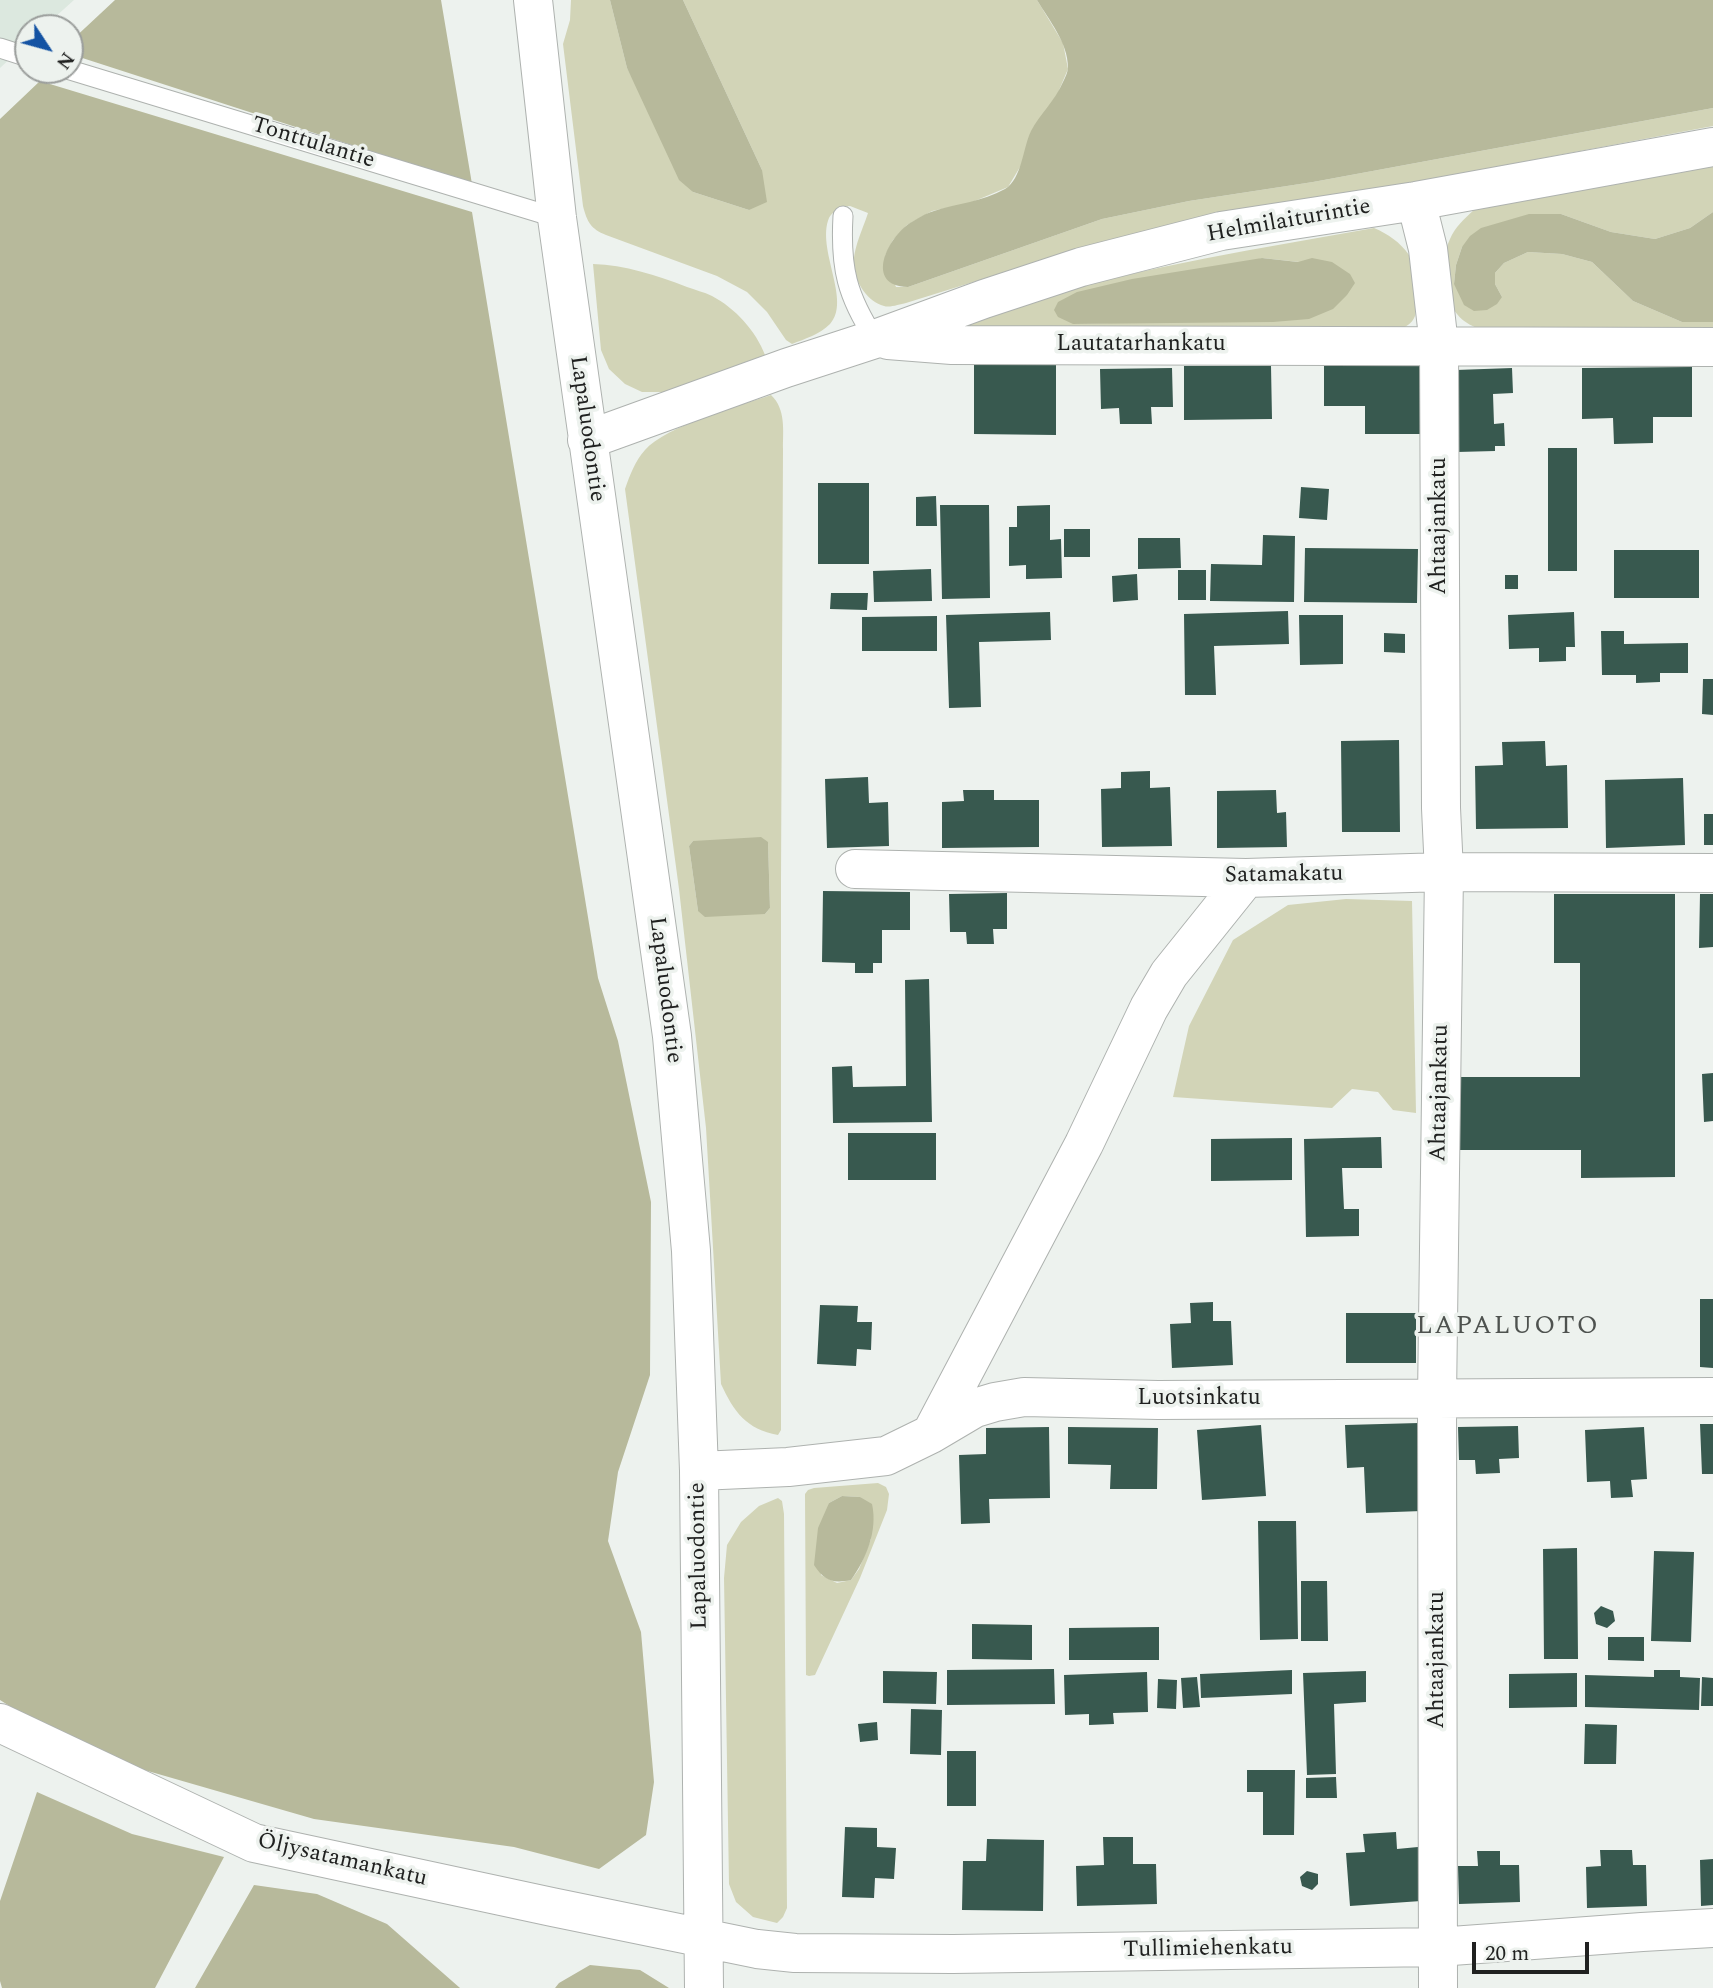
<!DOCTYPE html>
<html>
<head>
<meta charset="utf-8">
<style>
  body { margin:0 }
  #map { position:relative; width:1713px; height:1988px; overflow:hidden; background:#edf2ee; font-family:Spectral,serif }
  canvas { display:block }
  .north { position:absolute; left:14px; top:14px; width:70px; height:70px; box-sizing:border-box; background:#edf2ee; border:2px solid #9b9e9c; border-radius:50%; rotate:126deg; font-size:19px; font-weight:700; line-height:28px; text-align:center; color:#202120 }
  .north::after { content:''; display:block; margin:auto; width:24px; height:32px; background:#1453a3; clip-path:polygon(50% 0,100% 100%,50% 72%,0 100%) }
  .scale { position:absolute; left:1472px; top:1942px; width:117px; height:32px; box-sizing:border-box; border:4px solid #202120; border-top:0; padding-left:9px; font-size:21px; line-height:24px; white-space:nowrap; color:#202120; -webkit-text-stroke:5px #edf2ee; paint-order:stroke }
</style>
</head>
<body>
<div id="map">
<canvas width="1713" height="1988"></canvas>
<div class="north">N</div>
<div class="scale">20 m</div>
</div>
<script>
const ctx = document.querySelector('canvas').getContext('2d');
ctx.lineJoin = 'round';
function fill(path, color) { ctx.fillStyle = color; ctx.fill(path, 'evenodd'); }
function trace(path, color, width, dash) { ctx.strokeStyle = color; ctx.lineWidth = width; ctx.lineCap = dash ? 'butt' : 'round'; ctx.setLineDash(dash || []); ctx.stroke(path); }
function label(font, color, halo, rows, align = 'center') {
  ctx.font = font + ' Spectral,serif'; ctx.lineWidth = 7; ctx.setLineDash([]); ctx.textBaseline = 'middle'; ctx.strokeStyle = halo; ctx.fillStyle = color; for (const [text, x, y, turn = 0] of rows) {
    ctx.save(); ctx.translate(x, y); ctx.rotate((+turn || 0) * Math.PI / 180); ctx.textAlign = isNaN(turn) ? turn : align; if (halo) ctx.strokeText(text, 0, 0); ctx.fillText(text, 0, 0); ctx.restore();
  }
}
fill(new Path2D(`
  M0,0H74L43,28H28V42L0,68Z`), '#dce8df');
fill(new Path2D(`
  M571,0H610L627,68L693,192L749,210L762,170L683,0H1037L1063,43L1068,69L1057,95L1031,132L1023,162L1008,187L970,203L932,211L907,225L893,240L885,256L896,287H908L1102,219L1189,201L1313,182L1713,108V126L1108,240L906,303C900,304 890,308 884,306C868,302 856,283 854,268C852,250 863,229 868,213L850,206L840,207C836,210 831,214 829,218C816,249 852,301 830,324C820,334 805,339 792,344L786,340L767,312L747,292L717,276L606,235C591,229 587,222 583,206L563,44L570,20Z
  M1713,165V212L1690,228L1655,239L1611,232L1561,214L1462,247L1456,265L1454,284L1502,297L1495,284V273L1504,263L1528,252L1562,254L1592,262L1633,301L1682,322H1713V332L1485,331C1474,327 1464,323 1457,314C1442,296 1440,260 1450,239C1455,227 1464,219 1474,210Z
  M1374,228C1388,234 1400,242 1409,255C1413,263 1418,309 1415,316C1412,324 1405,327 1398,331L970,329L969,324C992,315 1015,305 1039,298C1148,266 1261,248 1374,228ZM1262,258L1299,262L1152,322L1073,324Z
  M593,264C625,265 656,275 687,287C695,290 704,292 712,296C735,308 756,331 765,355L664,392H642L625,384L609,369L601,350Z
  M771,395C786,409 783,430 783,449L781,879V1430L778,1435C746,1429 734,1412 721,1384L706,1128L679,889L625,489C630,475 635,461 645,450C666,426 739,406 771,395ZM693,841L768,843L770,908L765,914L698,911L689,846Z
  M1346,899L1412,901L1416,1113L1393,1110L1378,1092L1352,1089L1332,1108L1173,1097L1189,1026L1233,940L1288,905Z
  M878,1483L886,1487L889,1494L887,1510L860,1578L815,1675L809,1676L806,1675L805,1494L808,1490L814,1488ZM842,1496L860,1497L871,1539L859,1569L851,1580L837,1583L821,1575L829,1503Z
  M778,1498L782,1501L784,1514L787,1908L783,1917L777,1923L753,1917L736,1902L729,1884L724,1578L727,1545L741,1522L759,1506Z`), '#d2d4b7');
fill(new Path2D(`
  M115,0H441L472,184L70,54V42Z
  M610,0H683L762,170L767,202L749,210L693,192L679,180L627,68Z
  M1037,0H1713V108L1313,182L1189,201L1102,219L908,287C864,286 887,238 910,223C917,219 926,213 934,211C958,203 982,202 1005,189C1022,179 1023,147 1031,131C1040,114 1055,101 1063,82C1065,78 1068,72 1068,67C1068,43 1049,20 1037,0Z
  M40,81L472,212L598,978L618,1041L651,1202L650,1375L618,1472L608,1541L641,1632L654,1782L646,1835L599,1869L514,1847L314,1819L82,1752L0,1700V119Z
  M1713,212V322H1682L1633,301L1592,262L1562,254L1528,252L1504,263L1495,273V284L1502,297L1497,304L1487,310L1474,311L1464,305L1454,284L1456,265L1462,247L1470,236L1481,228L1529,214H1561L1611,232L1655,239L1690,228Z
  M1262,258L1298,262L1312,258L1332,262L1350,274L1355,283L1347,295L1333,309L1309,319L1273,322L1073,324L1058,317L1054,310L1058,302L1077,292L1132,279Z
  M761,837L768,842L770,908L765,914L705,917L698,911L689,846L693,841Z
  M842,1496L860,1497L872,1504C878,1531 866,1559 851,1580C832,1584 824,1580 814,1565L818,1528L829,1503Z
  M37,1792L132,1834L224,1857L155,1988H2L0,1981V1901Z
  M254,1885L317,1894L387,1924L460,1988H195Z
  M590,1965L640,1970L669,1988H555L559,1983Z`), '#b7b99b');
fill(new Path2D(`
  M974,362L1056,363V435L974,434Z
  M1184,366H1271L1272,419L1184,420Z
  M1324,366H1420L1421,434H1365V406H1324Z
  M1692,367V417H1653V443L1614,444L1613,418L1582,419V368Z
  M1172,368L1173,407H1151L1152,424H1120L1119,408L1101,409L1100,369Z
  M1512,368L1513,393L1493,394L1494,424L1504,423L1505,446H1495V451L1457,452L1456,370Z
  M1548,448H1577V571H1548Z
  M818,483H869V564H818Z
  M1301,487L1329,489L1327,520L1299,518Z
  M936,496L937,526H916V497Z
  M940,505H989L990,598L942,599Z
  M1050,505V540L1061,539L1062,578L1026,579V565L1009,566V527H1017V506Z
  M1064,529H1090V557H1064Z
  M1263,535L1295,536L1294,602L1210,601L1211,564L1262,565Z
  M1138,538H1180L1181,568L1138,569Z
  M1305,548L1418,549L1417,603L1304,602Z
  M1614,550H1699V598H1614Z
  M931,569L932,601L874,602L873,571Z
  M1178,570H1206V600H1178Z
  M1137,574L1138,600L1113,602L1112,576Z
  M1505,575H1518V589H1505Z
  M831,593H868L867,610L830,609Z
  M1288,611L1289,644L1214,646L1216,695H1185L1184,614Z
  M1050,612L1051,640L979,642L981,707L949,708L946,615Z
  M1574,612L1575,647H1566V661L1539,662V648L1509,649L1508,615Z
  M1299,615H1343V664L1300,665Z
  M937,616V651H862V617Z
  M1601,631H1624V644L1688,643V673H1660V682L1636,683V675H1602Z
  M1384,633L1405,634V653L1384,652Z
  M1703,679H1713V715L1702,714Z
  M1399,740L1400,832H1342L1341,741Z
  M1545,741L1546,766L1567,765L1568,828L1476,829L1475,766L1503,765L1502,742Z
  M1150,771V788L1170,787L1172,846L1102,847L1101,789L1121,788V772Z
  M868,777L869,803L888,802L889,846L827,848L825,779Z
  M1683,778L1685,845L1606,848L1605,780Z
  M963,790H994V800H1039V847L942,848V802L964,801Z
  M1276,790L1277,813L1286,812L1287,847L1217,848V791Z
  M1704,814H1713V845H1704Z
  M823,891L910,892V930H882V963H873V973H855V963L822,962Z
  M1007,893V929H993L994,944H967L966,932H950L949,894Z
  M1554,894H1675V1177L1581,1178V1150H1460V1077H1580V963H1554Z
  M1700,894H1713V947L1699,948Z
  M929,979L932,1122L833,1123L832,1067L852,1066L853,1087L906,1086L905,980Z
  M1713,1073V1121L1704,1122L1702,1074Z
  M848,1133H936V1180H848Z
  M1381,1137L1382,1168H1342L1344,1209H1359V1236L1306,1237L1304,1139Z
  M1292,1138V1180L1211,1181V1139Z
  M1700,1299H1713V1368L1700,1367Z
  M1213,1302V1321H1231L1233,1365L1172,1368L1170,1324L1191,1323L1190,1303Z
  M820,1305L858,1306L857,1322H872L871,1350L857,1349L856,1366L817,1364Z
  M1346,1313H1416V1363H1346Z
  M1419,1423L1422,1511L1366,1513L1364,1467L1347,1468L1345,1425Z
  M1700,1424H1713V1474H1702Z
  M1261,1425L1266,1496L1202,1500L1197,1430Z
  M1518,1426L1519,1458L1499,1459L1500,1473L1476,1474L1475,1460H1459L1458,1427Z
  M1049,1427L1050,1498L989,1499L990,1523L961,1524L959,1455L986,1454V1428Z
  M1068,1427L1158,1428L1157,1489H1110L1111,1465L1068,1464Z
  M1644,1427L1647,1479L1631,1480L1633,1497L1611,1498L1610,1481L1587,1482L1585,1430Z
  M1258,1521H1296L1298,1639L1260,1640Z
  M1577,1548L1578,1659H1544L1543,1549Z
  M1654,1551L1694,1552L1691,1642L1651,1641Z
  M1301,1581H1327L1328,1641H1301Z
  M1601,1606L1613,1611L1615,1621L1607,1628L1596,1624L1594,1613Z
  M972,1624L1032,1625V1660L972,1659Z
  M1159,1627V1660H1069V1628Z
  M1608,1637H1644V1661L1608,1660Z
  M1054,1669L1055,1704L947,1705V1670Z
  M1292,1670V1694L1201,1698L1200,1674Z
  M1654,1670H1680V1677L1700,1678L1699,1710L1585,1707V1675L1654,1677Z
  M883,1671L937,1672L936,1704L883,1703Z
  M1366,1671V1702L1334,1704L1336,1774L1307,1775L1303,1673Z
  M1147,1672L1148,1712L1113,1713L1114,1724L1089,1725V1714L1065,1715L1064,1675Z
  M1577,1673V1707L1509,1708V1674Z
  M1197,1677L1200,1707L1183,1708L1181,1678Z
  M1702,1677L1713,1678V1706H1701Z
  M1158,1679L1177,1680L1176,1709L1157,1708Z
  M911,1709L942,1710L941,1755L910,1754Z
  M877,1722L878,1740L860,1742L858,1724Z
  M1585,1724L1617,1725L1616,1764H1584Z
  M947,1751H976V1806H947Z
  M1247,1770H1295L1294,1835H1263V1792H1247Z
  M1336,1777L1337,1798H1306V1778Z
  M845,1827L877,1828V1847L896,1848L894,1879L875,1878L874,1898L842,1897Z
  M1396,1832L1397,1849L1418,1847L1421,1901L1350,1906L1346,1853L1365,1852L1363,1834Z
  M1103,1837H1133V1864H1156L1157,1904L1077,1906L1076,1866L1104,1865Z
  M987,1839L1044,1840L1043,1911L962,1910L963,1861H986Z
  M1600,1850H1632L1633,1865H1646L1647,1906L1587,1908L1586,1867L1601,1866Z
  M1477,1851H1500V1865H1519L1520,1902L1459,1904L1458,1866H1478Z
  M1713,1859V1905L1701,1906L1700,1860Z
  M1307,1871L1318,1874V1884L1312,1890L1302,1886L1300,1877Z`), '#38594f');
const service = new Path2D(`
  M0,48L28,57
  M70,70L557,218
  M843,216C840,268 847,296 875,339`);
const minor = new Path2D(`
  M533,0L557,218L672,1036L691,1251L699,1471L704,1988
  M1416,201L1428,249L1439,345L1441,808L1444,872L1437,1398L1438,1988
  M888,340L952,345L1713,347
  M587,440L786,368L875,339L984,299L1081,267L1221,231L1416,201L1713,147
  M855,869L1246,878L1444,872L1713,873
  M931,1434L1084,1144L1149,1008L1169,974L1246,878
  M699,1471L788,1467L886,1456L931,1434L975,1408L995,1402L1024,1397L1158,1400L1713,1397
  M0,1723L254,1843L552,1907L757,1949L795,1953L953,1954L1438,1947L1642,1932L1713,1928`);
trace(service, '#aeb2af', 21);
trace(minor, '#aeb2af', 40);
trace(service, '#fff', 19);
trace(minor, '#fff', 38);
label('23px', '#202120', '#edf2ee', [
  ["Tonttulantie",313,144,17],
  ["Helmilaiturintie",1289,222,-10],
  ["Lautatarhankatu",1141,345],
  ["Lapaluodontie",586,429,82],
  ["Ahtaajankatu",1440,526,-90],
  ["Satamakatu",1284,876,-1],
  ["Lapaluodontie",664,990,83],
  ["Ahtaajankatu",1441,1093,-89],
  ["Luotsinkatu",1199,1399],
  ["Lapaluodontie",700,1556,-91],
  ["Ahtaajankatu",1438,1660,-90],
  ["Öljysatamankatu",342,1861,13],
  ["Tullimiehenkatu",1208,1950,-1]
]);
ctx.letterSpacing = '2px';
label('26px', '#4e524f', '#edf2ee', [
  ["LAPALUOTO",1508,1328]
]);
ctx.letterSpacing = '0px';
</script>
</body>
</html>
